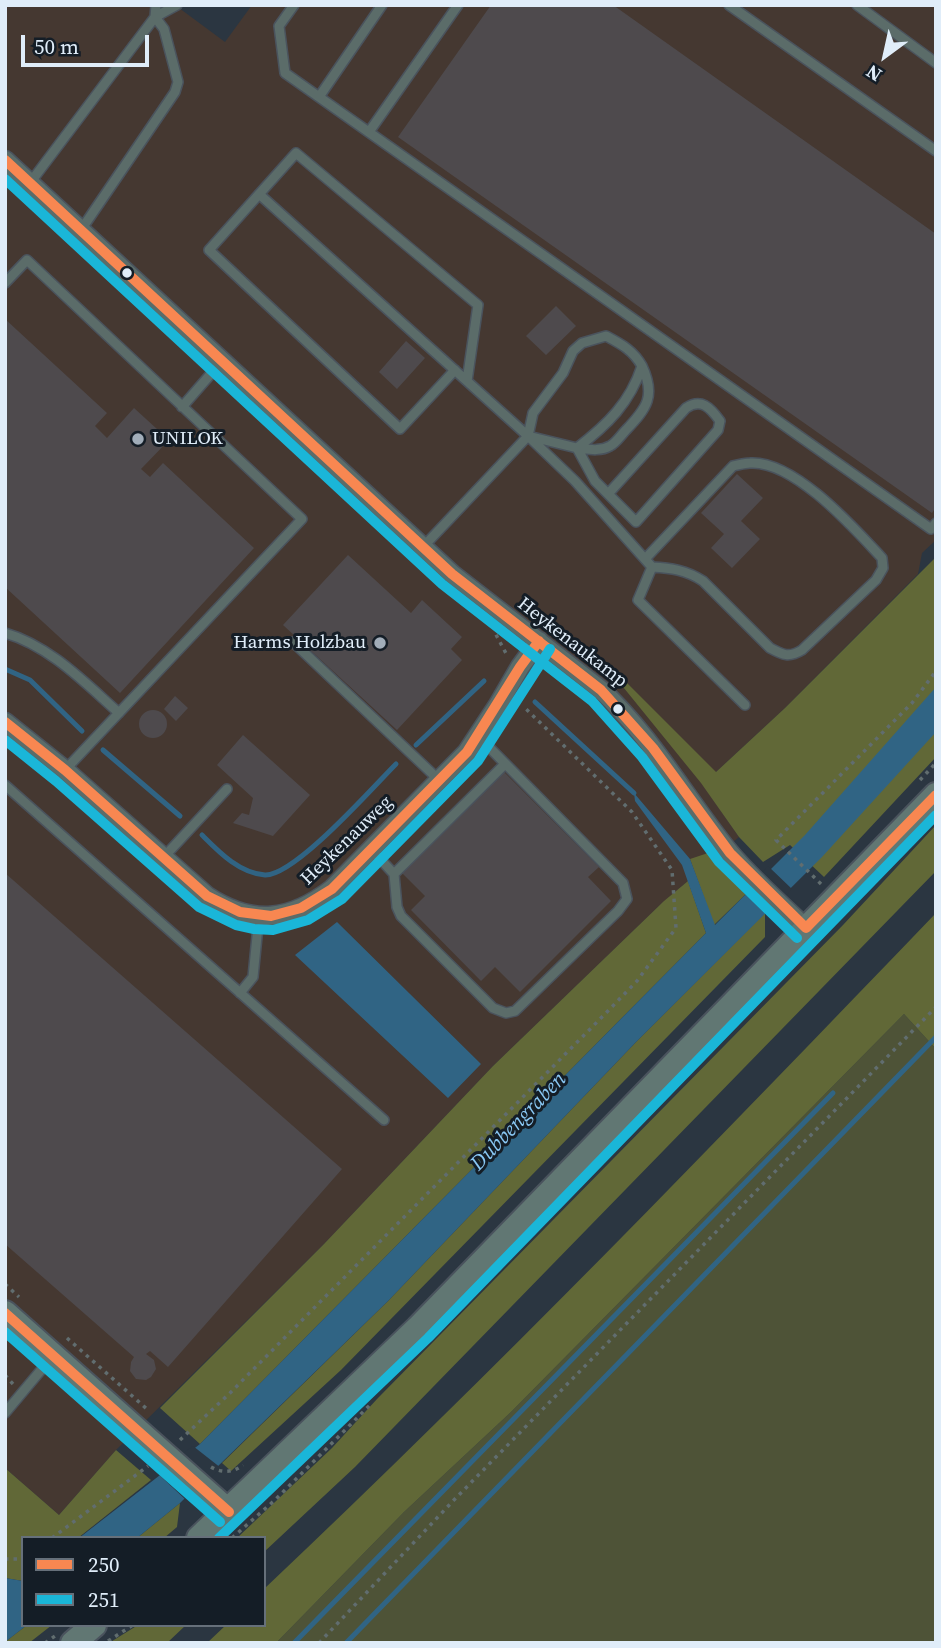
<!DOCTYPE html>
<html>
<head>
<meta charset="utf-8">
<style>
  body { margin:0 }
  #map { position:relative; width:941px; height:1648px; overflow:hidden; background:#2b3641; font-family:"Source Serif 4",serif }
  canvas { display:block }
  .frame { position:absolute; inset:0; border:7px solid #e0edf9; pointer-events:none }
  .legend { position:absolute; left:21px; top:1536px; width:245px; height:91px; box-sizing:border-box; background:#141d26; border:2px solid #66707a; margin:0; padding:9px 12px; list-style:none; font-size:21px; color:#e0edf9 }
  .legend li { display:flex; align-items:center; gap:14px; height:35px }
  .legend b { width:35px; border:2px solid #66707a }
  .north { position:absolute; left:850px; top:21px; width:70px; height:70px; -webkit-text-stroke:5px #141d26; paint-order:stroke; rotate:213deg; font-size:19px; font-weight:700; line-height:28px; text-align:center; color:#e0edf9 }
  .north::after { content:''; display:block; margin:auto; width:24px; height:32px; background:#e0edf9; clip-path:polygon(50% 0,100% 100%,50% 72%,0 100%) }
  .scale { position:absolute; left:21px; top:35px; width:128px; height:32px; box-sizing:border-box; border:4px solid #e0edf9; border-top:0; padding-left:9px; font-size:21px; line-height:24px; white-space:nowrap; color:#e0edf9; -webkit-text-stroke:5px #141d26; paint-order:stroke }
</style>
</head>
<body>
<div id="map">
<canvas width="941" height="1648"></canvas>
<div class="frame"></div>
<ul class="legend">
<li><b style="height:9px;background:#f88751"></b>250</li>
<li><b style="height:9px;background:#1ab6d8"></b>251</li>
</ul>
<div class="north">N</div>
<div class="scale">50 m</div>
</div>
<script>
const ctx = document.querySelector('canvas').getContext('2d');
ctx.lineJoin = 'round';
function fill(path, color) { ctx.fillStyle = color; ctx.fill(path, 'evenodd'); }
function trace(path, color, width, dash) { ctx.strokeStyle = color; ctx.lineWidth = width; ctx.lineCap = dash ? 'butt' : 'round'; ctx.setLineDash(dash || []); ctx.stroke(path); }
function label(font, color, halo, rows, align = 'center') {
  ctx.font = font + ' "Source Serif 4",serif'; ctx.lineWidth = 6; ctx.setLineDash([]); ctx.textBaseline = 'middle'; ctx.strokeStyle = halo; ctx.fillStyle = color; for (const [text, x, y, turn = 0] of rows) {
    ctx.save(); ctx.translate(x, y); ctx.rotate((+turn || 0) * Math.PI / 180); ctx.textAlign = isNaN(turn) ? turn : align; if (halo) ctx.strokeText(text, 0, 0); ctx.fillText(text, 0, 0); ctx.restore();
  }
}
fill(new Path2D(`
  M5,5H175L225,42L252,5H936V540L922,553L918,574L785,708L716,772L701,782L739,837L660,905L493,1066L324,1244L116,1450L59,1515L5,1468Z`), '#453831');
fill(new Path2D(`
  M904,1014L936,1049V1643H276L404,1512L511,1412Z`), '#4e5337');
fill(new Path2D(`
  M936,557V757L824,877L790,845L763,862L739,837L701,783L615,677L618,674L716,772L785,708Z
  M936,825V871L355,1467L264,1552V1538H237L332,1448L377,1399L843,925Z
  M708,853L747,893L714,925L690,859Z
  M688,881L706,933L200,1444L160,1408L324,1244L493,1066L664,901Z
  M765,913V937L341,1370L231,1471L222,1463L388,1301L636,1042Z
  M936,913V1049L904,1014L511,1412L404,1512L276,1643H207L226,1625H264V1589C495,1371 716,1142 936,913Z
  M116,1450L151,1480L78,1538H23V1581L5,1578V1468L59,1515Z
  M180,1503L177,1527L164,1538H137Z
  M27,1625H52L29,1643L5,1642Z
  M138,1625H186L167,1643H109Z`), '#616837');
fill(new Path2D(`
  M936,687V732L822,857L636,1042L388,1301L180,1503L137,1538H79L200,1444L706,933L682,865L635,801L634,793L690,859L715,925L805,835Z
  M337,922L481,1064L448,1098L295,955Z
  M5,1578L23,1581V1625H27L5,1642Z`), '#306484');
fill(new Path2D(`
  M768,866L792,889L767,915L743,892Z
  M193,1446L221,1468L187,1501L156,1472Z`), '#2b3641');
trace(new Path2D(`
  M5,669L30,680L82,731
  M535,702L634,793
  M416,745L484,681
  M103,750L180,816
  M202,835C219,852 239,873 265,875C295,876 373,787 396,764
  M294,1643L833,1093
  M346,1643L936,1037`), '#306484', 5);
fill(new Path2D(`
  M491,5H613L936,234V507L932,513L398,137Z
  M556,306L576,326L546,355L526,336Z
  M5,319L107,413L95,426L107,438L134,408L169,440L141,469L150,477L163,463L254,548L120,693L5,587Z
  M406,341L425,358L397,389L379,372Z
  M737,474L763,498L741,521L760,539L732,568L711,548L724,534L701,513Z
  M348,555L411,613L422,600L462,637L451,649L462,660L397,730L283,625Z
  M175,696L188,708L176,721L164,709Z
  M139 724a14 14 0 1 1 28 0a14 14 0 1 1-28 0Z
  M243,735L310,795L273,836L233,823L242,813L249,815L253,798L217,765Z
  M504,772L599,867L588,877L611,901L520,992L495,967L481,981L411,910L425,896L402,873Z
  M5,873L342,1169L168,1367L150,1351L146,1354L154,1360L156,1369L151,1377L146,1380L136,1379L130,1371L131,1362L134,1357L5,1244Z`), '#4e4a4d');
const lane = new Path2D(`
  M294,5L279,26L285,73L931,529L936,523
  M729,5L936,151
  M857,5L936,63
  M319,97L382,5
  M369,132L458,5
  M30,183L155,17L177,5
  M259,194L528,436L423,547
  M81,230L175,92L178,82L164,29L155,17L156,5
  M5,283L27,260L302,519L65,770
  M606,336C621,344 633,350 642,366C630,403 607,425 577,448L528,436L533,413L563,373L573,351L582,343Z
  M455,370L400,429L209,250L296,153L478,305L467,381
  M182,407L223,360
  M528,436L575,481L652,567L638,600L745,705
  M577,448L595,481L636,522L718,430L720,421C710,407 701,398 686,408L608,494
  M577,448C587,449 600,452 610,446C616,443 621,435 626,430C647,408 656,396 642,366
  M645,559L733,466C739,465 744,463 750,463C794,460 854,528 882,558L883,568L876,580L802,650C789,658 783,655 770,648L703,581C686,570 671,568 652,567
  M5,633C50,646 85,683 119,713
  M293,642L439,780
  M5,785L384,1120
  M371,849L394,874L397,907L401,916L493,1008L506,1013L515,1011L618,911L627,899L623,883L478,736
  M163,858L227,789
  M394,874L505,764
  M240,993L253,977L259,916
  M5,1413L52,1357`);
const street = new Path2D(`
  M5,160L452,574L601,690C652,737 686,799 730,853C753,880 780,904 806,928
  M5,722L65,770L207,896C253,926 290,921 332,889L467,752L498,705L520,667L539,641`);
const secondary = new Path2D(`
  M5,1313L229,1512
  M199,1538L418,1328L936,795
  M73,1643L94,1625`);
trace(lane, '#4a535d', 12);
trace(street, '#4a535d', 21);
trace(secondary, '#4a535d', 28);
trace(new Path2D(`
  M497,628L494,631L508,657
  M920,780L936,763
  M821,884L776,840L912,703L936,671
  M5,1284L19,1297
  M67,1338L148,1410
  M5,1375L13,1384
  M180,1440L230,1393L605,1014L637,981L676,928L672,870L632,812L523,706
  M211,1467C221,1473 233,1473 243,1465
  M52,1538L148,1466
  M232,1538L275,1500L372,1403
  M5,1559H23
  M108,1641L133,1625
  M45,1643L55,1636
  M319,1643L453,1501L936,1007`), '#616d6f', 3.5, [3.5, 5]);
trace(lane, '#5b6c69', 9);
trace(street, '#5b6c69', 18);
trace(secondary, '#617773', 24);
trace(new Path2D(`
  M5,160L452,574L601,690L653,748L730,853L806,928
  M5,722L65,770L207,896L240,912L271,916L301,908L332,889L467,752L520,667L539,641
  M806,928L936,795
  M5,1313L229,1512`), '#f88751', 10);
trace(new Path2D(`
  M5,179L442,584L592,701L642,757L719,862L797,938
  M5,740L56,781L199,907L236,925L254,929L273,930L308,920L342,899L478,761L550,649
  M5,1332L220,1522
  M219,1538L428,1338L936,815`), '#1ab6d8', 10);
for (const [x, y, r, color] of [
  [127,273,6,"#e0edf9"],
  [138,439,7,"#a1adb9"],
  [380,643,7,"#a1adb9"],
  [618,709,6,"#e0edf9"]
]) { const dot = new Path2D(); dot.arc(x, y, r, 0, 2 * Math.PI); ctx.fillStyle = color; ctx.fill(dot); trace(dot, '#141d26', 2.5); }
label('19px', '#e0edf9', '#141d26', [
  ["UNILOK",152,439],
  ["Harms Holzbau",366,643,"right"]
], 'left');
label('19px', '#e0edf9', '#141d26', [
  ["Heykenaukamp",572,643,38],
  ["Heykenauweg",347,841,-44]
]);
label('italic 21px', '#89c7f3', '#141d26', [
  ["Dubbengraben",519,1122,-46]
]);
</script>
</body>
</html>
